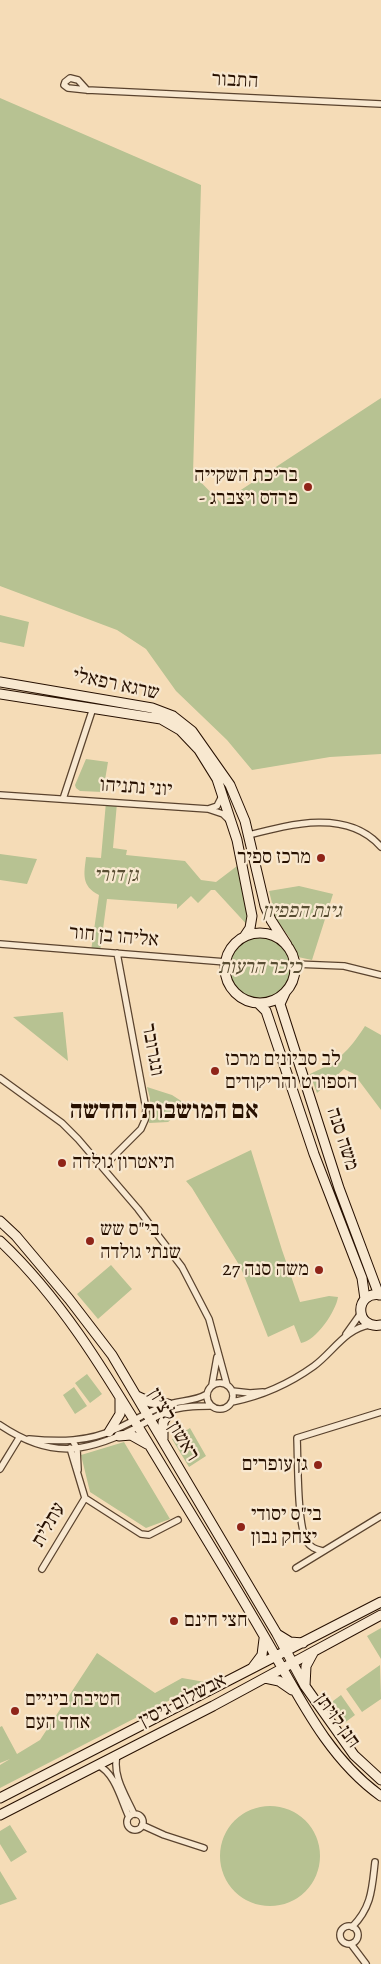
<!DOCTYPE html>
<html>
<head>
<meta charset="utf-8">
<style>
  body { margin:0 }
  canvas { display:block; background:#f5dcb7 }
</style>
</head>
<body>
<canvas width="381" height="1964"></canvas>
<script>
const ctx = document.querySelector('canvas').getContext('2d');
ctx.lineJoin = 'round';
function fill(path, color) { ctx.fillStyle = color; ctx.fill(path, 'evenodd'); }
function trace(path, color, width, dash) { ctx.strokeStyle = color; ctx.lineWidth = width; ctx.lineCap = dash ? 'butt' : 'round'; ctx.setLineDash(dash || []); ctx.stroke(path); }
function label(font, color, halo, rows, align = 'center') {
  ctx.font = font + ' Alegreya,"Frank Ruhl Libre",serif'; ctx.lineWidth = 4.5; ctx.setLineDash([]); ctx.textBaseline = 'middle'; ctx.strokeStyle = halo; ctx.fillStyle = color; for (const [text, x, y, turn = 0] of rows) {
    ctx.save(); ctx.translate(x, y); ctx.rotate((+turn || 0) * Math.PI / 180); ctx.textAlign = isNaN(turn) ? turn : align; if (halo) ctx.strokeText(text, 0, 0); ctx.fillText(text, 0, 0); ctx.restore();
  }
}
fill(new Path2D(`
  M0,98L201,185L193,474L221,503L381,398V754L330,757L252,770L227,740L176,691L146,649L117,630L0,586Z
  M0,615L29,622L24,647L0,642Z
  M86,759L108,762L103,792L80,791L76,788L75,785Z
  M106,802L117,803L113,848L127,850L126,855L185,861L201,880L216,882L241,863L250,928L215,890H211L198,903L191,896L177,909V904L107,899L100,952L91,951L99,895C81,886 84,874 86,857L101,858Z
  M0,854L37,859L27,884L0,880Z
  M299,886L333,894L312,960L298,957L289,937L276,919L269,891Z
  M229 968a31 31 0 1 1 62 0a31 31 0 1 1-62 0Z
  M63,1012L68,1061L13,1017Z
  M365,1026L381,1035V1110L354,1074L344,1069L317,1093L310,1074C339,1061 348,1052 365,1026Z
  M147,1087L172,1095L195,1110L177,1115L168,1122L149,1123L150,1098Z
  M251,1150L282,1250L300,1302L329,1296L338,1297C336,1311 316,1341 301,1343L294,1325L268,1337L241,1268L192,1188L186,1181Z
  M111,1265L132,1289L98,1319L77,1294Z
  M87,1374L102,1394L90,1403L75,1383Z
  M74,1387L87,1406L75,1414L63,1395Z
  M190,1428L206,1456L189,1467L172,1439Z
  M124,1442L170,1519L146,1528L90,1492L81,1455Z
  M381,1628V1659L367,1636Z
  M97,1653L155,1693L182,1678L205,1682L0,1788V1765L10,1759L0,1763V1727L2,1726L17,1754L40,1740Z
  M380,1665L381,1699L362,1712L346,1689Z
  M341,1695L355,1715L343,1724L329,1704Z
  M220 1856a50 50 0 1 1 100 0a50 50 0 1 1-100 0Z
  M10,1825L27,1852L11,1862L0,1844V1831Z
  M0,1871L17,1899L0,1905Z`), '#b7c292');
const street = new Path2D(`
  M87,90L78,80L70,78L65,82L64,85L68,88L87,90L381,104
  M0,795L208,809L223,814L229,820
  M63,799L93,708
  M208,809L217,806L222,796
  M249,835C291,824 348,809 381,847
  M0,944L226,962
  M295,964L344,966L381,975
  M0,1078L62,1123L78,1139L138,1209L182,1267L209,1319L227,1385
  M103,1167L141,1129L145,1120L146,1109L117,953
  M346,1334L361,1313
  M207 1396a13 13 0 1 1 26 0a13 13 0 1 1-26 0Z
  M212,1385L217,1357
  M232,1391L250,1393L263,1392
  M232,1402C262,1396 289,1384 314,1366C332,1353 346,1328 370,1325
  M0,1425C49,1458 83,1454 134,1429C147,1422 158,1414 172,1410C184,1406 198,1406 210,1406
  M29,1439C59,1442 88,1442 116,1429C133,1422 148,1411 166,1405C179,1400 194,1402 207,1394
  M73,1441L77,1449L78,1470
  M70,1448L85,1498L141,1534L149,1535L178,1520
  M0,1469L19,1438
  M323,1551C316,1549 311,1548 307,1542C297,1526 298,1459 297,1438L381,1412
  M296,1568L381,1516
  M42,1569L85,1498
  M117,1755C112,1776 126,1796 134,1814
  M97,1765C115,1772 121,1800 129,1817
  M127 1822a8 8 0 1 1 16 0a8 8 0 1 1-16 0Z
  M142,1825L164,1835L204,1848
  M340 1935a9 9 0 1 1 18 0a9 9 0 1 1-18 0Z
  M352,1927C372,1907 372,1888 375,1862
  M351,1944L366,1964`);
const secondary = new Path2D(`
  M0,682L152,708L173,716L192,731L230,785L245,821L265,906L271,920L287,945
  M0,694L161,719L180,730L199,750L217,779L237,840L252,916L250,928L244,937
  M225 968a35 35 0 1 1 70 0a35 35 0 1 1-70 0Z
  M285,993L280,1004L339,1188L379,1295
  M258,1003L266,1011L314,1154L362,1278L365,1299
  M0,1221L16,1236L69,1299L112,1355L277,1634L305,1686L354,1755L381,1780
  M0,1241C66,1303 112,1384 159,1461C194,1519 230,1577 264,1636C297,1692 326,1757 381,1796
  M381,1295C354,1290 354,1330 381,1325
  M137,1396L150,1402L168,1404
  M109,1432L120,1414V1399
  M119,1436L131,1435L147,1444
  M163,1439V1422L171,1410
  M277,1634L290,1642L303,1643
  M253,1667L262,1655L264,1639
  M265,1678L279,1681L292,1690
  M305,1686L306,1666L313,1653
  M0,1798L381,1602
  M0,1815L213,1706L381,1615`);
trace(street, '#5a432e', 8);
trace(secondary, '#271000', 11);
trace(street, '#f8e8d0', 5.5);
trace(secondary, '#f8e8d0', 9);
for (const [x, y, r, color] of [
  [308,487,5,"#8f2418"],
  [321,858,5,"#8f2418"],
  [215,1071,5,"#8f2418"],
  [62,1163,5,"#8f2418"],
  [90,1241,5,"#8f2418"],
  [319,1270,5,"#8f2418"],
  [318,1465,5,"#8f2418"],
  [241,1527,5,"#8f2418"],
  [174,1621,5,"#8f2418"],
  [15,1711,5,"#8f2418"]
]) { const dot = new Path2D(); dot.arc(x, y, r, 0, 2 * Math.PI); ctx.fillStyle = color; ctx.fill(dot); trace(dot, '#f8e8d0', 2); }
label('20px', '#271000', '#f8e8d0', [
  ["התבור",235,81,3],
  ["שרגא רפאלי",116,685,12],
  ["יוני נתניהו",136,788,4],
  ["אליהו בן חור",114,937,5],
  ["ונגרובר",152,1050,80],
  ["משה סנה",342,1139,72],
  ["ראשון לציון",173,1425,59],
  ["עתלית",49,1525,-60],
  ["אבשלום גיסין",183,1701,-27],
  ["חנן לויתן",337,1721,54]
]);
label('20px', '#271000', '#f8e8d0', [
  ["בריכת השקייה",298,476,"right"],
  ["- פרדס ויצברג",298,499,"right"],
  ["מרכז ספיר",311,858,"right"],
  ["לב סביונים מרכז",225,1060],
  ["הספורט והריקודים",225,1083],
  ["תיאטרון גולדה",72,1163],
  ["בי\"ס שש",100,1230],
  ["שנתי גולדה",100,1253],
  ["משה סנה 27",309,1270,"right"],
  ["גן עופרים",308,1465,"right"],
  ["בי\"ס יסודי",251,1515],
  ["יצחק נבון",251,1538],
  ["חצי חינם",184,1621],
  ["חטיבת ביניים",25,1700],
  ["אחד העם",25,1723]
], 'left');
label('italic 20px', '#594e33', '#f8e8d0', [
  ["גן דורי",116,876],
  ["גינת הפפיון",302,912],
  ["כיכר הרעות",260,968]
]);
label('bold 25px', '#271000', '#f8e8d0', [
  ["אם המושבות החדשה",164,1112]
]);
</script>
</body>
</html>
